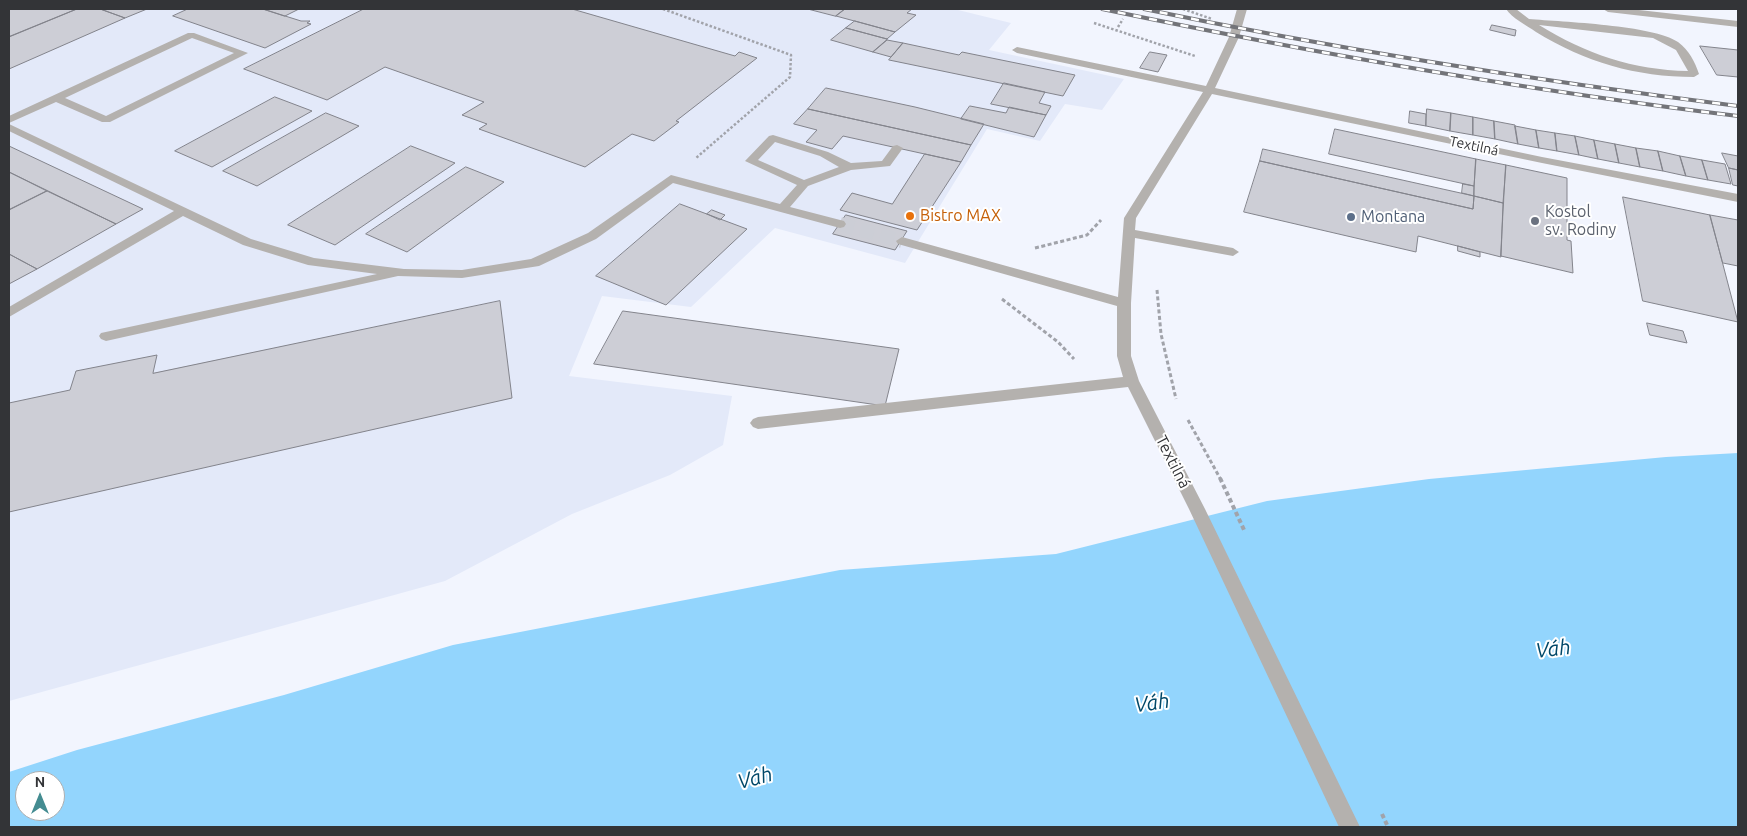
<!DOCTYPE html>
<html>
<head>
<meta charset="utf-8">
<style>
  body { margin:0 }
  #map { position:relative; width:1747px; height:836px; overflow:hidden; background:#f2f5fe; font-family:Ubuntu,sans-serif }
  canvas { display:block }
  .frame { position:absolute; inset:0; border:10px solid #333437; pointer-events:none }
  .north { position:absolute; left:15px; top:771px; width:50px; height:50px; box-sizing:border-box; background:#fff; border:1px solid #adaeaf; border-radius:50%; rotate:0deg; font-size:14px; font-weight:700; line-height:20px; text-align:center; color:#333437 }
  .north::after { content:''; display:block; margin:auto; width:18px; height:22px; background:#448c91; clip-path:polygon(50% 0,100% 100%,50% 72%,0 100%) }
</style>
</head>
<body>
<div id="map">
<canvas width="1747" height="836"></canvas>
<div class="frame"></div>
<div class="north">N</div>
</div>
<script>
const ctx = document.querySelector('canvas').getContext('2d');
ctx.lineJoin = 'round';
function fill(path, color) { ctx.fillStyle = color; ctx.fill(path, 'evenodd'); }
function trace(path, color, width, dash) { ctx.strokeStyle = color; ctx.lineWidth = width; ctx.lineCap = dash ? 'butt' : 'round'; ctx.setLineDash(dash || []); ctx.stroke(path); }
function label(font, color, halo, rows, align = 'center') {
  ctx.font = font + ' Ubuntu,sans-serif'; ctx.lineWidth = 4; ctx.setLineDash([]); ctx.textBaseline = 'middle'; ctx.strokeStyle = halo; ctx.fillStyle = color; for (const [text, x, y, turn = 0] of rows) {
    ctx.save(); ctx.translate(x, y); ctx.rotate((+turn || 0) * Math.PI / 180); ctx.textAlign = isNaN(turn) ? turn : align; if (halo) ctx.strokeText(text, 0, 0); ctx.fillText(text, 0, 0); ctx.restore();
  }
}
fill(new Path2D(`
  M9,9H954L1011,23L989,50L1124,79L1102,110L1065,104L1040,141L987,129L905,263L775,228L691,307L602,296L569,376L732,396L723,445L670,475L572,514L445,581L9,701Z`), '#e3e9f9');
fill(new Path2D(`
  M1738,453V827H9V772L77,750L284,695L453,645L840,570L1056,554L1267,501L1429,479L1666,457ZM25,781H55V811H25Z`), '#93d5fd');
const building = new Path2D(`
  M9,9H77L9,37Z
  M77,9H100L125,18L9,69V37Z
  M106,9H147L125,18L103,10Z
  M188,9H263L301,21H310L307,23L311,24L265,48L173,16Z
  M263,9H299L285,16Z
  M364,9H572L735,56L739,52L757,58L676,121L679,122L654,141L632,134L585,167L479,129L487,124L462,115L484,102L385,67L327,100L244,69Z
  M808,9H845L836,16Z
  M845,9H912L907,13L916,15L895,32L836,16Z
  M855,21L895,32L887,39L846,28Z
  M1492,25L1516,30L1515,36L1490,30Z
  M846,28L887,39V40L873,52L831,40Z
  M887,40L903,43L891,57L873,52Z
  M903,43L959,55L962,52L1075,75L1063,96L889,60Z
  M1700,46L1738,50V77L1717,75Z
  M1150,52L1167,55L1158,72L1140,68Z
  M1004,83L1045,92L1039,103L1051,106L1046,115L991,104Z
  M826,88L915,107L984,124L971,145L808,109Z
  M275,97L312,111L212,167L175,151Z
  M970,106L1006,113L1009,107L1046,115L1034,137L961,119Z
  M808,109L971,145L961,162L843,136L832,149L806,142L817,130L794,124Z
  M1427,109L1451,113L1450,131L1426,126Z
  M1410,111L1426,114V126L1409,123Z
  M326,113L359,126L257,186L223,171Z
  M1451,113L1473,117V135L1450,131Z
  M1473,117L1494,121L1495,139L1473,135Z
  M1494,121L1515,125L1518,144L1495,139Z
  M1515,126L1536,130L1539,148L1518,144Z
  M1335,129L1476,159L1474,186L1329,154Z
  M1536,130L1555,133L1557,151L1539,148Z
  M1555,133L1575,136L1579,155L1557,151Z
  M1575,136L1594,140L1598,159L1579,155Z
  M1594,140L1615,144L1619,163L1598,159Z
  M1615,144L1636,148L1640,167L1619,163Z
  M9,146L143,209L116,224L9,172Z
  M411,146L455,163L335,245L288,225Z
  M1636,148L1658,151L1663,171L1640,167Z
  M1263,149L1474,196L1473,209L1260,161Z
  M1658,151L1680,156L1686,176L1663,171Z
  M1722,153L1738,156V170L1729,168Z
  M925,154L961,162L917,230L840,210L852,193L892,204Z
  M1680,156L1702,160L1708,180L1686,176Z
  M1476,159L1506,165L1503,203L1474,196Z
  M1702,160L1725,164L1731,184L1708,180Z
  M1260,161L1473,209L1474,196L1503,203L1501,257L1418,236L1416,252L1244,212Z
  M1506,165L1567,178V240L1571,241L1573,273L1501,256Z
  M466,167L504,182L407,252L366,234Z
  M1729,168L1738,170V186L1733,185Z
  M9,172L47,191L9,210Z
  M1463,184L1474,186V196L1462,193Z
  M47,191L116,224L37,269L9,254V210Z
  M1623,197L1710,215L1738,322L1643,301Z
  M680,204L747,229L666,305L596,276Z
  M712,210L725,215L720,220L707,214Z
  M846,215L907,231L895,250L833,234Z
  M1710,215L1738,220V266L1723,263Z
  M1458,246L1480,252V257L1458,251Z
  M9,254L37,269L9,284Z
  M500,301L512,398L9,512V403L70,390L76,371L157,355L153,373Z
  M623,311L899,349L885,406L594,364Z
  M1647,323L1683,331L1687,343L1650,335Z`);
fill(building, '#cdced6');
trace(building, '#83848c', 1);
trace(new Path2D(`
  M840,224L902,241`), '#ccced6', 14, [14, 7]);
trace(new Path2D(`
  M663,9L791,55L790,77L696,158
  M1183,9L1212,19
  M1094,23L1195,56
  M1118,27L1123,19`), '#a1a3aa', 2.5, [2.5, 2]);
trace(new Path2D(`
  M1035,248L1087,235L1101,220
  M1157,290L1161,334L1176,399
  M1002,299L1058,342L1074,359
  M1188,420L1221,480`), '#a1a3aa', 3, [4, 2.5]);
trace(new Path2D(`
  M1220,478L1245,532
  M1382,814L1388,827`), '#a1a3aa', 4, [4.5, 3]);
fill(new Path2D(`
  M1237,9H1247L1239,37L1215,88L1542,157L1738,194V202L1542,163L1212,94L1136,218L1135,230L1233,248L1239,252L1233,256L1135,238L1131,303V356L1139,381L1205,509L1360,827H1339L1189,509L1128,387L758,429L753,427L750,423L753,419L758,417L1123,377L1117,356V306L898,244L896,241L902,237L1118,297L1124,218L1203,92L1017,53L1012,50L1017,47L1206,86L1229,37Z
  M1506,9H1516L1529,19C1563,22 1653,25 1678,42C1689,50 1695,62 1699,74L1694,77C1636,77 1585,62 1536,32C1526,25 1512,18 1506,9ZM1539,25L1653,38L1676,50L1688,71C1633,70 1586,54 1539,25Z
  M1603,9H1630L1738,21V27L1608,12Z
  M188,33H194L248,53L110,122H102L56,102L9,123V116ZM192,38L234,53L106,116L65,98Z
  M9,124L251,239L314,258L404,269L462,270L531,259L588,233L671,175L780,204L797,185L745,161L769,136L773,135L828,152L851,163L882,161L893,146L897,145L903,148L890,166L851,170L808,186L790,207L844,221L846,224L844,227L840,228L673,183L596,239L539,266L462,278L398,276L106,341L101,339L99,336L101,333L377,274L308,265L243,245L183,216L9,317V307L174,211L9,131ZM775,142L820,156L839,167L804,180L758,160Z`), '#b4b1ae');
const rail = new Path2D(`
  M1102,9C1313,53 1524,90 1738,116
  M1144,9C1341,50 1539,81 1738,106`);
trace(rail, '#737479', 4);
trace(rail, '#fff', 2.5, [8]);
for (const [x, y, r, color] of [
  [910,216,5,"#e8710a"],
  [1351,217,5,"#5c6f8a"],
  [1535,221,5,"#6b7280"]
]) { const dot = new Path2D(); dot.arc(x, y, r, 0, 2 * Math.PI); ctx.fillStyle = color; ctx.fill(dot); trace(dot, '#fff', 2); }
label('14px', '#333437', '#fff', [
  ["Textilná",1474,146,12]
]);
label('16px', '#5b616d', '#fff', [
  ["Kostol",1545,212],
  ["sv. Rodiny",1545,230]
], 'left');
label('16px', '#c56008', '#fff', [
  ["Bistro MAX",920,216]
], 'left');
label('16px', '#4e5e75', '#fff', [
  ["Montana",1361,217]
], 'left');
label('16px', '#333437', '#fff', [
  ["Textilná",1173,462,63]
]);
label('italic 21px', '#004869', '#fff', [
  ["Váh",1553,649,-7],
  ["Váh",1152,703,-8],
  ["Váh",755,778,-15]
]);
</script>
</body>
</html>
